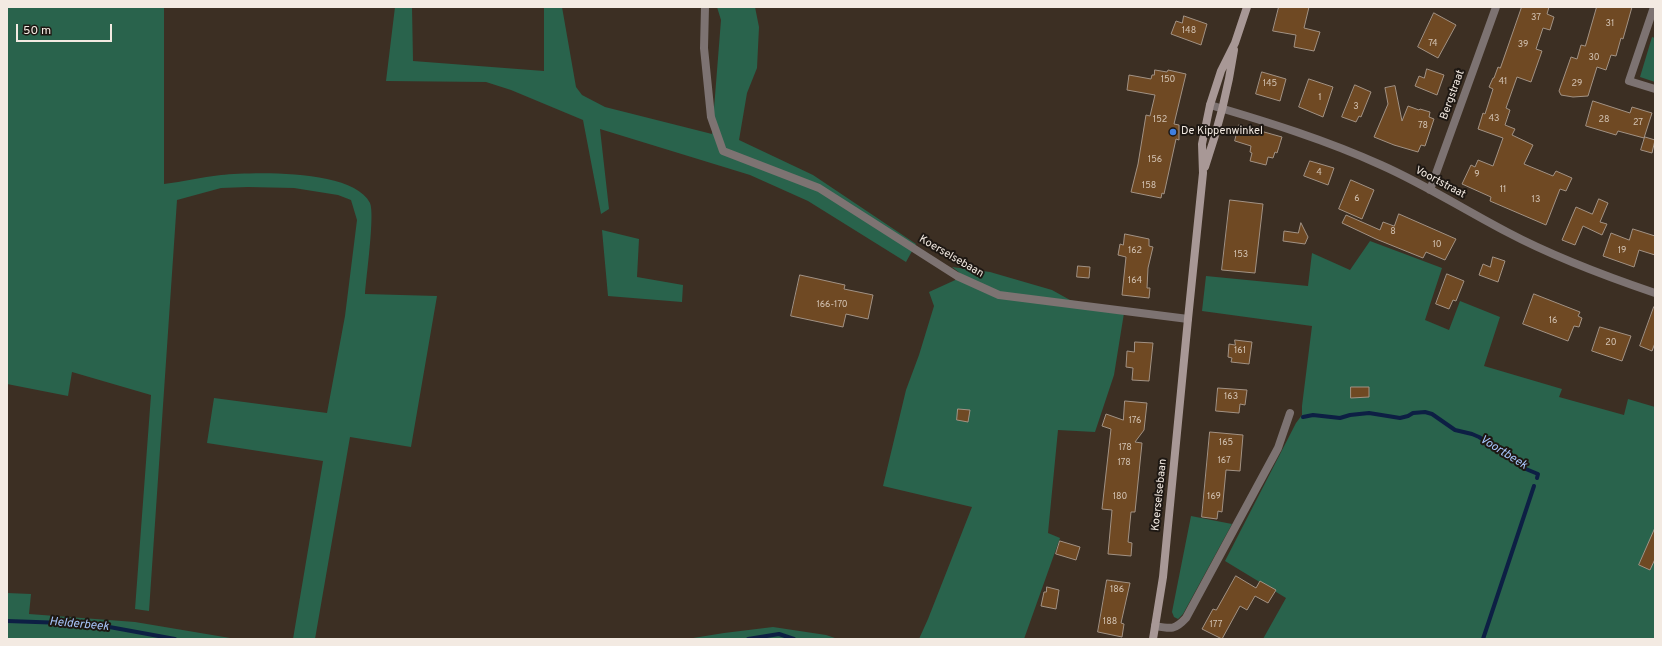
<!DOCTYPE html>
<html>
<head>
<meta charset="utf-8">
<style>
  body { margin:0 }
  #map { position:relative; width:1662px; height:646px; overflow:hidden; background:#3c2f23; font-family:Overpass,sans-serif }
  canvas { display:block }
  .frame { position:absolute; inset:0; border:8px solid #f3eae2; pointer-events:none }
  .scale { position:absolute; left:16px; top:24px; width:96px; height:18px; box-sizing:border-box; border:2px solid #f3eae2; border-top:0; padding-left:5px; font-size:12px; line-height:14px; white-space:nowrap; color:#f3eae2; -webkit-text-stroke:3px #1e1813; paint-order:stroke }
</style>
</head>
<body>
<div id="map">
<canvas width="1662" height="646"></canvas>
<div class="frame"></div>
<div class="scale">50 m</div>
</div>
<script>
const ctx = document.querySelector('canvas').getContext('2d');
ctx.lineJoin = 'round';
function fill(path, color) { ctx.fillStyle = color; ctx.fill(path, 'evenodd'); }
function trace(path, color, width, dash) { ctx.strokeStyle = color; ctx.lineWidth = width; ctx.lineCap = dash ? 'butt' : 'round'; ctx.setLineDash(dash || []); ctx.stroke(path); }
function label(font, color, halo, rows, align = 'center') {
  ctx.font = font + ' Overpass,sans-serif'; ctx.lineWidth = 4; ctx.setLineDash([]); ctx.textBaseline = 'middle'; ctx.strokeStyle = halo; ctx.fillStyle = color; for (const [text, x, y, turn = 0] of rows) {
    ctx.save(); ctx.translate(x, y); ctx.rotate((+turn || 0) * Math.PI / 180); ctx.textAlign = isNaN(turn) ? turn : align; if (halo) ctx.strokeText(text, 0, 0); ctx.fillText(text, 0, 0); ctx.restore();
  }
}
fill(new Path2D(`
  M7,7H164V184C183,182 201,177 221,175C254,172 353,169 370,203C375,214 366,278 365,294L437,296L411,447L350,437L315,639H293L323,461L207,443L214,398L327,413L345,316L357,220L351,200L338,195L294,188L248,187L221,188L177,200L149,611L135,609L151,395L72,372L68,396L7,384Z
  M395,7H412L413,61L544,71V7H562L576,87L582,95L605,107L712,134L721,20L717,7H755L759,27L757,68L747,93L739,140L813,175L916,244L906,262L808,201L750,175L600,129L609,209L601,214L583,120L511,90L486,82L386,81Z
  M1652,37L1655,38V82L1640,77Z
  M602,230L639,239L637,277L683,285L682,302L608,296Z
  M1370,241L1442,268L1425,320L1449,330L1460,301L1500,317L1484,366L1562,389L1559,397L1624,415L1628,399L1655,407V639H1263L1286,598L1225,561L1296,423L1302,415V406L1312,326L1202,311L1206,276L1308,286L1312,253L1350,270Z
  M952,267L990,272L1052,290L1070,300L1124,313L1114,375L1095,432L1058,430L1048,533L1060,538L1024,639H919L928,619L972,507L883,486L906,390L919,355L934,306L929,292L964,276Z
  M1191,516L1232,524L1183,614L1178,619L1174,617L1172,612Z
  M7,593L31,594L29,614L135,622L236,639H7Z
  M773,627L826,635L838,639H687L724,633Z`), '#29634c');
trace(new Path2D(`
  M1303,417L1313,415L1340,418L1350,415L1369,413L1400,418L1408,416L1413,413L1425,412L1432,414L1455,430L1472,434L1479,437L1515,459L1521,467L1538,474L1537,478
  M7,621L93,624L175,639
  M748,639L779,634L794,639
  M1483,639L1534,486`), '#0d1f44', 4);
const building = new Path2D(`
  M1279,7H1309L1304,28L1320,32L1314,51L1294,47L1296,35L1273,31Z
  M1522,7H1549L1547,14L1554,17L1550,30L1543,28L1536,49L1542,51L1531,82L1517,77L1506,108L1510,110L1505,125L1515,129L1512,135L1533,145L1524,164L1553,176L1556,171L1572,178L1566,191L1560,189L1546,225L1490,201L1491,197L1462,184L1471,165L1475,167L1478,160L1493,166L1503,138L1478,129L1483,113L1485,114L1493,89L1489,87L1493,78H1494L1498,67L1500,68Z
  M1597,7H1632L1623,39L1621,38L1616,56L1611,55L1606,70L1597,67L1588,96L1573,97L1561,95L1559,91L1571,57L1577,59L1581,45L1585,46Z
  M1434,13L1456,25L1438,58L1418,47Z
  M1184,16L1207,24L1201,45L1171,34L1176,21L1182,23Z
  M1427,69L1444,75L1437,95L1415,86L1419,76L1424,78Z
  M1155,70L1167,72L1168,70L1186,74L1174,124L1179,125V140L1176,139L1164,194L1162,193L1161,198L1131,192L1138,164L1146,115L1150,116L1155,95L1127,90L1129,75L1151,79L1152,75H1154Z
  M1262,72L1286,79L1280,101L1256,94Z
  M1309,79L1333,87L1323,117L1299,107Z
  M1355,85L1371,92L1361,117L1359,116L1356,122L1342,117Z
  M1395,86L1402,121L1408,106L1419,110L1420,109L1430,112L1429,117L1434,119L1425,146L1421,145L1418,152L1394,145L1374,137L1388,104L1385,88Z
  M1593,101L1630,113L1632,107L1652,113L1644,138L1618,131L1616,135L1586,126Z
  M1239,125L1282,137L1277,153L1275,152L1273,158L1268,157L1266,165L1250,161L1252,153L1250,152L1251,146L1235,141Z
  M1645,137L1655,140L1652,153L1641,150Z
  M1310,161L1334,168L1328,185L1304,176Z
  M1351,180L1374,190L1362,219L1339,209Z
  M1599,199L1608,203L1600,222L1607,224L1602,235L1583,226L1575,245L1562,240L1576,207L1592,214Z
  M1230,200L1263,204L1255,273L1222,270Z
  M1399,214L1456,239L1445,260L1426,252L1423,258L1376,239L1342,223L1346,215L1380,230L1383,222L1394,226Z
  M1301,223L1308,237L1305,244L1283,241L1284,231L1298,233Z
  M1633,229L1655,236V255L1639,250L1634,267L1603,256L1611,233L1629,240Z
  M1125,234L1149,239V246L1153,247L1148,268L1147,288H1150L1149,298L1122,295L1126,257L1118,255L1120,244L1123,245Z
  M1493,257L1505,261L1498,282L1479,275L1483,264L1490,267Z
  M1078,266L1090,267L1089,278L1077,277Z
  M1447,274L1464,281L1456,301L1453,300L1449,309L1436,304Z
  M800,275L845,285L844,289L873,295L868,319L846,314L843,327L791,316Z
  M1534,294L1580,312L1578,316L1582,318L1579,327L1574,326L1568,341L1523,324Z
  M1654,307L1655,308V343L1652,351L1640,346Z
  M1600,327L1631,336L1622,361L1592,351Z
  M1235,340L1252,342L1249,364L1231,362L1232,358L1228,357L1229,344L1235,345Z
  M1135,342L1153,343L1149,381L1132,380L1133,368L1126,367L1127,351L1134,352Z
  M1351,387H1369V397L1351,398Z
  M1218,388L1247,390L1245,405L1240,404L1239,413L1216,411Z
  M1125,401L1147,403L1144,430L1135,442L1142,443L1135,512H1131L1128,542L1132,543L1131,556L1108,554L1112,510L1102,509L1111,429L1102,426L1106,414L1123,420Z
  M958,409L970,410L968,422L957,420Z
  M1210,432L1243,435L1240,471L1226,470L1222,512L1218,511L1217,519L1202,517Z
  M1655,528V559L1650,570L1639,565Z
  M1060,541L1080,547L1076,560L1056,554Z
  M1236,576L1256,588L1260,581L1276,590L1268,603L1255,596L1247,610L1240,606L1222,639L1202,629L1213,609L1216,610Z
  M1107,580L1130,583L1121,623L1124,624L1122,637L1098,632Z
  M1047,587L1059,590L1056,609L1041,606L1044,592H1046Z`);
fill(building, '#6f4923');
trace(building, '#a29284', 1);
trace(new Path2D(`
  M705,7L704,48L711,117L723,151L819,188L957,276L999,295L1188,319
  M1654,7L1629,81L1655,89
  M1210,105C1268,122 1326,140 1381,165C1424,184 1465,210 1507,232C1554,257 1605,276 1655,293
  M1430,190L1496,7
  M1155,626C1171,629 1175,630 1186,618L1278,448L1290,413`), '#7d7372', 8);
trace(new Path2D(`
  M1205,167C1218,129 1228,90 1234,50
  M1153,639L1163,577L1188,319L1203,173L1202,144L1210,105L1221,71L1235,43L1247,7`), '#a89896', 8);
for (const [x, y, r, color] of [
  [1173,132,4,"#3f7fe0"]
]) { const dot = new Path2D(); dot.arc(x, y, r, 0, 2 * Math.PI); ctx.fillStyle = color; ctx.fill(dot); trace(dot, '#1e1813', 1.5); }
label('9px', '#d2c2b2', null, [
  ["37",1536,18],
  ["31",1610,24],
  ["148",1189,31],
  ["74",1433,44],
  ["39",1523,45],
  ["30",1594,58],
  ["150",1168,80],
  ["41",1503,82],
  ["145",1270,84],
  ["29",1577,84],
  ["1",1320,98],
  ["3",1356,107],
  ["43",1494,119],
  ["152",1160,120],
  ["28",1604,120],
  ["27",1638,123],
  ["78",1423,126],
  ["156",1155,160],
  ["4",1319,173],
  ["9",1477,175],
  ["158",1149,186],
  ["11",1503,190],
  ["6",1357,199],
  ["13",1536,200],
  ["8",1393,232],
  ["10",1437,245],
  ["162",1135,251],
  ["19",1622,251],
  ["153",1241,255],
  ["164",1135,281],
  ["166-170",832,305],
  ["16",1553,321],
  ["20",1611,343],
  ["161",1240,351],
  ["163",1231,397],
  ["176",1135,421],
  ["165",1226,443],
  ["178",1125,448],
  ["167",1224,461],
  ["178",1124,463],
  ["180",1120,497],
  ["169",1214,497],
  ["186",1117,590],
  ["188",1110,622],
  ["177",1216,625]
]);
label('11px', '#f3eae2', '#1e1813', [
  ["Bergstraat",1453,95,-70],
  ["Voortstraat",1440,183,28],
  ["Koerselsebaan",951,257,30],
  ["Koerselsebaan",1160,495,-84]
]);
label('11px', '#f3eae2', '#1e1813', [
  ["De Kippenwinkel",1181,132]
], 'left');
label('italic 12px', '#a7c5fb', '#1e1813', [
  ["Voortbeek",1503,453,32],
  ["Helderbeek",79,625,5]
]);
</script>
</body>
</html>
